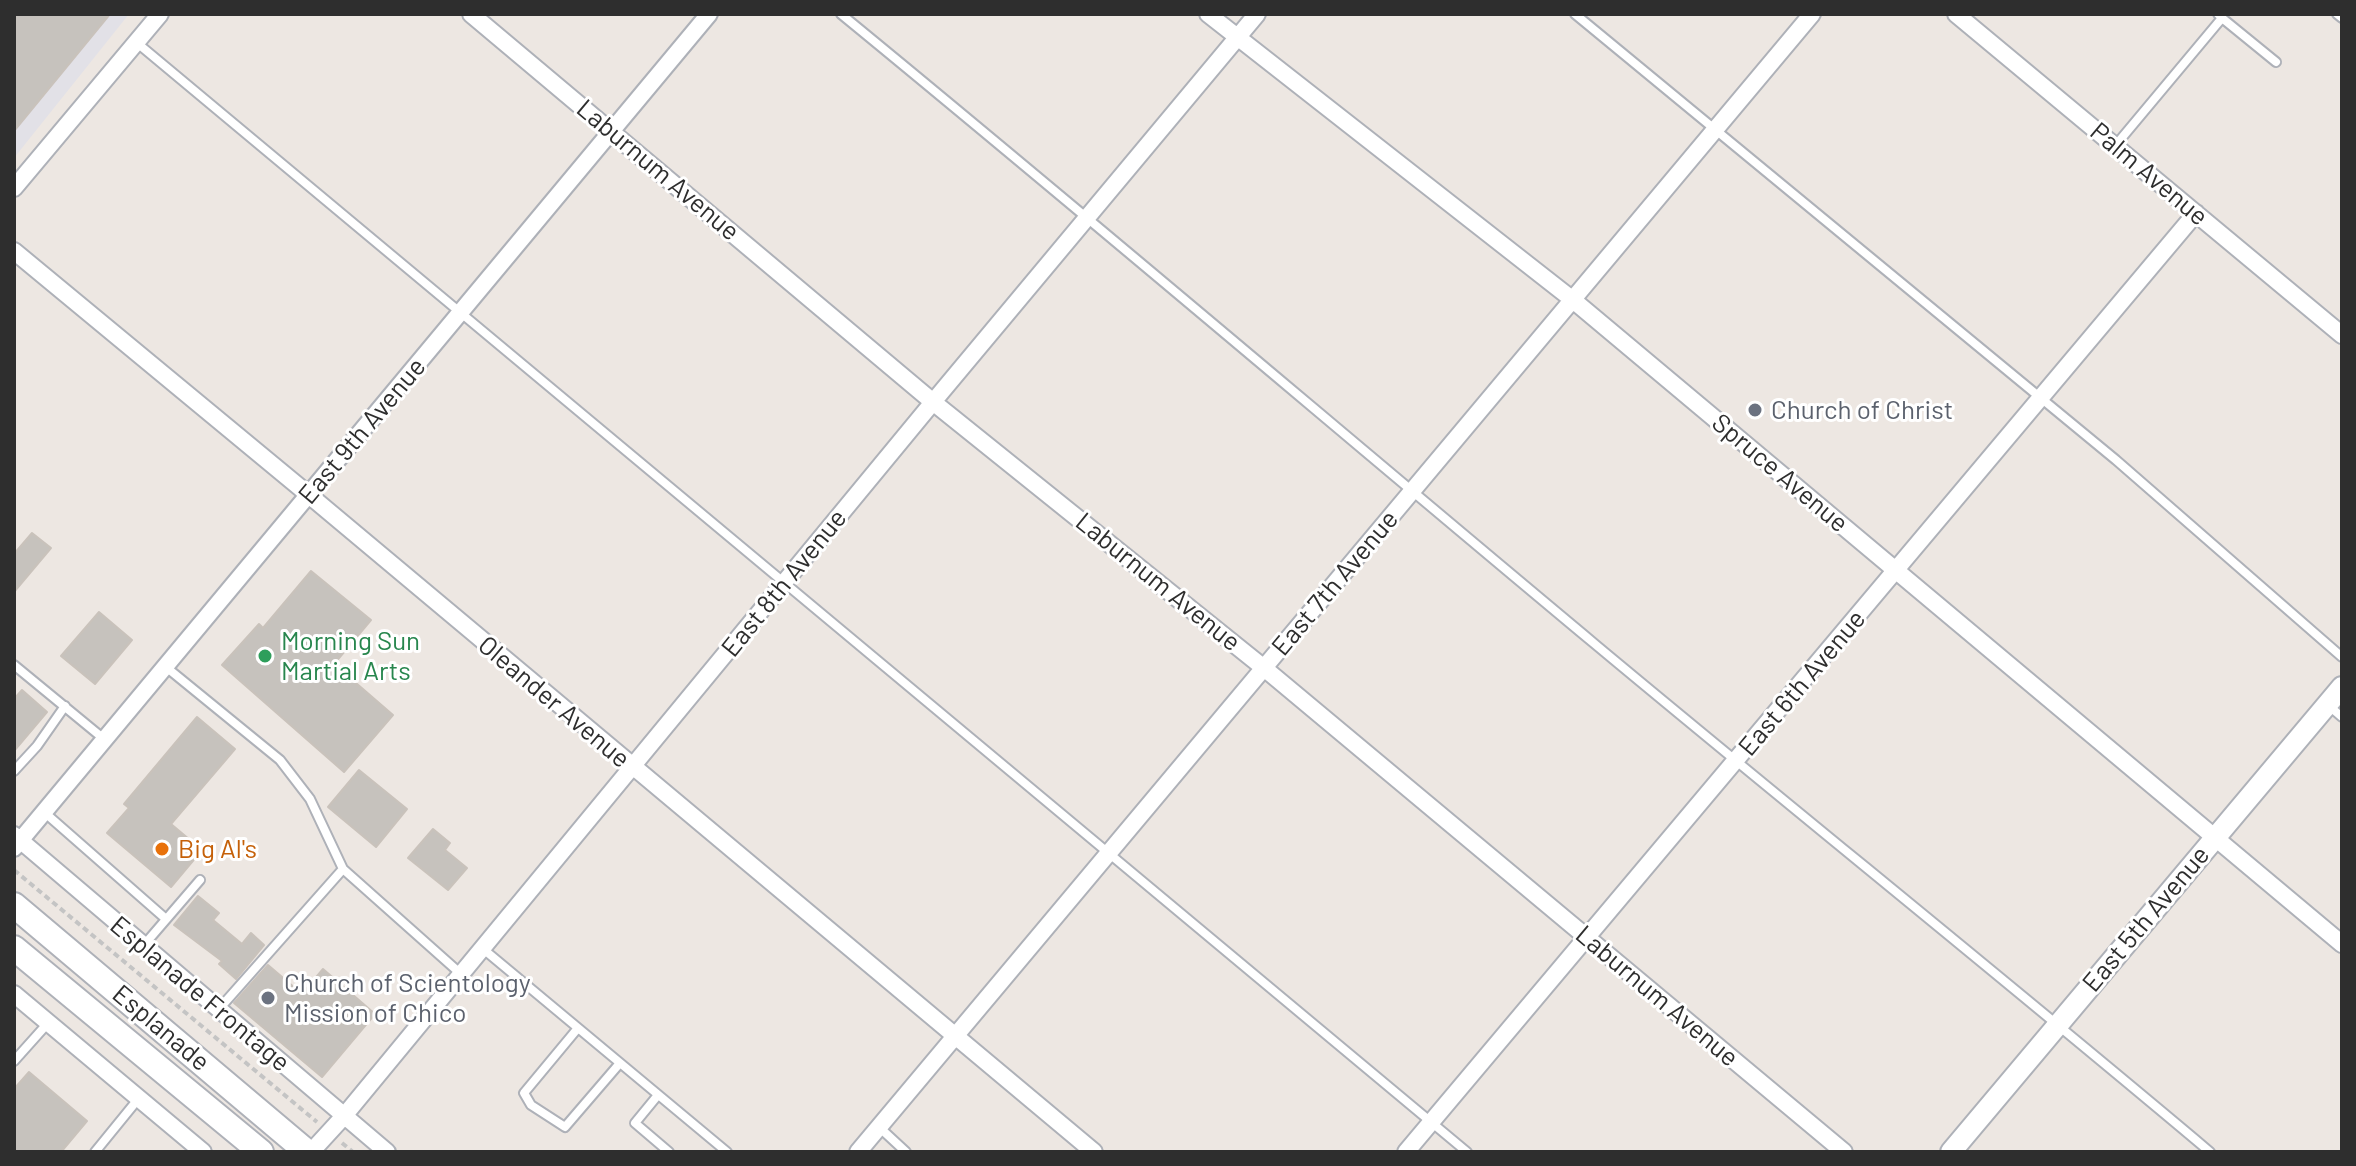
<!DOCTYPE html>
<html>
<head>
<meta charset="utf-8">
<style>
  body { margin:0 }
  #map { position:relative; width:2356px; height:1166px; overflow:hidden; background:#ede7e2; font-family:Barlow,sans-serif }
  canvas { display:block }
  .frame { position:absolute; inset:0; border:16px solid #2e2e2e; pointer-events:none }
</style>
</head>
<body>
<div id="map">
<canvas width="2356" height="1166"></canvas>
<div class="frame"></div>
</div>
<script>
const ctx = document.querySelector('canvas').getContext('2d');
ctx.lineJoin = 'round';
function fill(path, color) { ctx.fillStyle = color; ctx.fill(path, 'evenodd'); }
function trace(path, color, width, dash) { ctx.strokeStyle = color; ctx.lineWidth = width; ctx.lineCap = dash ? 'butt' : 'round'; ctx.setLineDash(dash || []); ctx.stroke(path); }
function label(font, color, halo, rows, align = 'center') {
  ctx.font = font + ' Barlow,sans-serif'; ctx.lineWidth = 6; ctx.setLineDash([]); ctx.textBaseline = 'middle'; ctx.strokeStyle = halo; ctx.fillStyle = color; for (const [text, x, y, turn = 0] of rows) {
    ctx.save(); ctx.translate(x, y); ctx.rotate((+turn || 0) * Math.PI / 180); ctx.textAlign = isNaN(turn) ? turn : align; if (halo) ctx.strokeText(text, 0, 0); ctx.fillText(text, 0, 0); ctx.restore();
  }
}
fill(new Path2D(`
  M14,14H129L14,158Z`), '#e2e1e7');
const building = new Path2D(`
  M14,14H110L14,131Z
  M32,533L51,548L14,592V554Z
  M311,571L371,620L334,664L393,715L344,772L222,665L259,624L263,628Z
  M99,612L132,640L95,684L61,656Z
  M22,690L47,712L14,751V699Z
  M197,717L235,749L171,824L202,850L171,887L107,833L129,808L124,804Z
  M359,770L407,809L376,847L328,807Z
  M433,829L450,843L445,850L467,868L448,890L408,858Z
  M198,896L219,913L213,920L242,944L251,933L264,945L236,979L219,964L222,961L174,925Z
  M268,965L302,994L323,969L375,1014L322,1077L234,1003Z
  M29,1072L87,1121L61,1152H14V1089Z`);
fill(building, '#c6c2bd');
trace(building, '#c9c2bb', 2);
const service = new Path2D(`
  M841,14C1095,222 1344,435 1596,645C1800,815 2007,981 2210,1152
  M1575,14L2116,460L2342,657
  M2337,14L2342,18
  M2222,18L2276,62
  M136,42L1467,1152
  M2115,146L2222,18L2218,14
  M14,665L104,739
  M166,667L280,760L310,799L343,869L461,974
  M2328,705L2342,717
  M14,771L37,746L65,706
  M44,812L166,919
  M144,945L200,880
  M482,948L727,1152
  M219,1009L343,869
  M578,1028L524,1093L531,1105L565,1127L620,1063
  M14,1061L48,1023
  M658,1095L635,1123L669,1152
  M879,1127L906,1152
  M95,1152L139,1098`);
const minor = new Path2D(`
  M471,14L933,402L1264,668L1844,1152
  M1208,14L1573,300L2342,944
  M1956,14L2342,335
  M14,188L160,14
  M14,251L309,495L1094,1152
  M14,835L387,1152
  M14,848L709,14
  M14,994L203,1152
  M311,1152L344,1116L933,402L1257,14
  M858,1152L1812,14
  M1406,1152L2196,213`);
const tertiary = new Path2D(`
  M1951,1152L2342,687`);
const secondary = new Path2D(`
  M14,905L307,1152
  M14,948L261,1152`);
trace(service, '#aeb1b8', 12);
trace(minor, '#aeb1b8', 20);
trace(tertiary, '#aeb1b8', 24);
trace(secondary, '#aeb1b8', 28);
trace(new Path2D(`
  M14,870L317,1122
  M342,1143L353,1152`), '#c4c4c4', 4, [6, 4]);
trace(service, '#fff', 8);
trace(minor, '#fff', 16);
trace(tertiary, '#fff', 20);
trace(secondary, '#fff', 24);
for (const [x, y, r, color] of [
  [1755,410,8,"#6b7280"],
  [265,656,8,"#2e9e5b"],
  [162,849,8,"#e8710a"],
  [268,998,8,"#6b7280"]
]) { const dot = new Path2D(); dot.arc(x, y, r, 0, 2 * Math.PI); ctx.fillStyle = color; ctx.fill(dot); trace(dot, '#fff', 3); }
label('26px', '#2e2e2e', '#fff', [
  ["Laburnum Avenue",658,170,40],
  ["Palm Avenue",2149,174,40],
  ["East 9th Avenue",362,431,-50],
  ["Spruce Avenue",1780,473,40],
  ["Laburnum Avenue",1158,582,39],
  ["East 8th Avenue",784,583,-51],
  ["East 7th Avenue",1335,583,-50],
  ["East 6th Avenue",1802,683,-50],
  ["Oleander Avenue",554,702,40],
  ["East 5th Avenue",2146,919,-50],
  ["Esplanade Frontage",200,994,40],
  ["Laburnum Avenue",1657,996,40],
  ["Esplanade",161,1028,40]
]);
label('26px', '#5b616d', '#fff', [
  ["Church of Christ",1771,410],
  ["Church of Scientology",284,983],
  ["Mission of Chico",284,1013]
], 'left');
label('26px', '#27864d', '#fff', [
  ["Morning Sun",281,641],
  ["Martial Arts",281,671]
], 'left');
label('26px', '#c56008', '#fff', [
  ["Big Al's",178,849]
], 'left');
</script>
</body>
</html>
